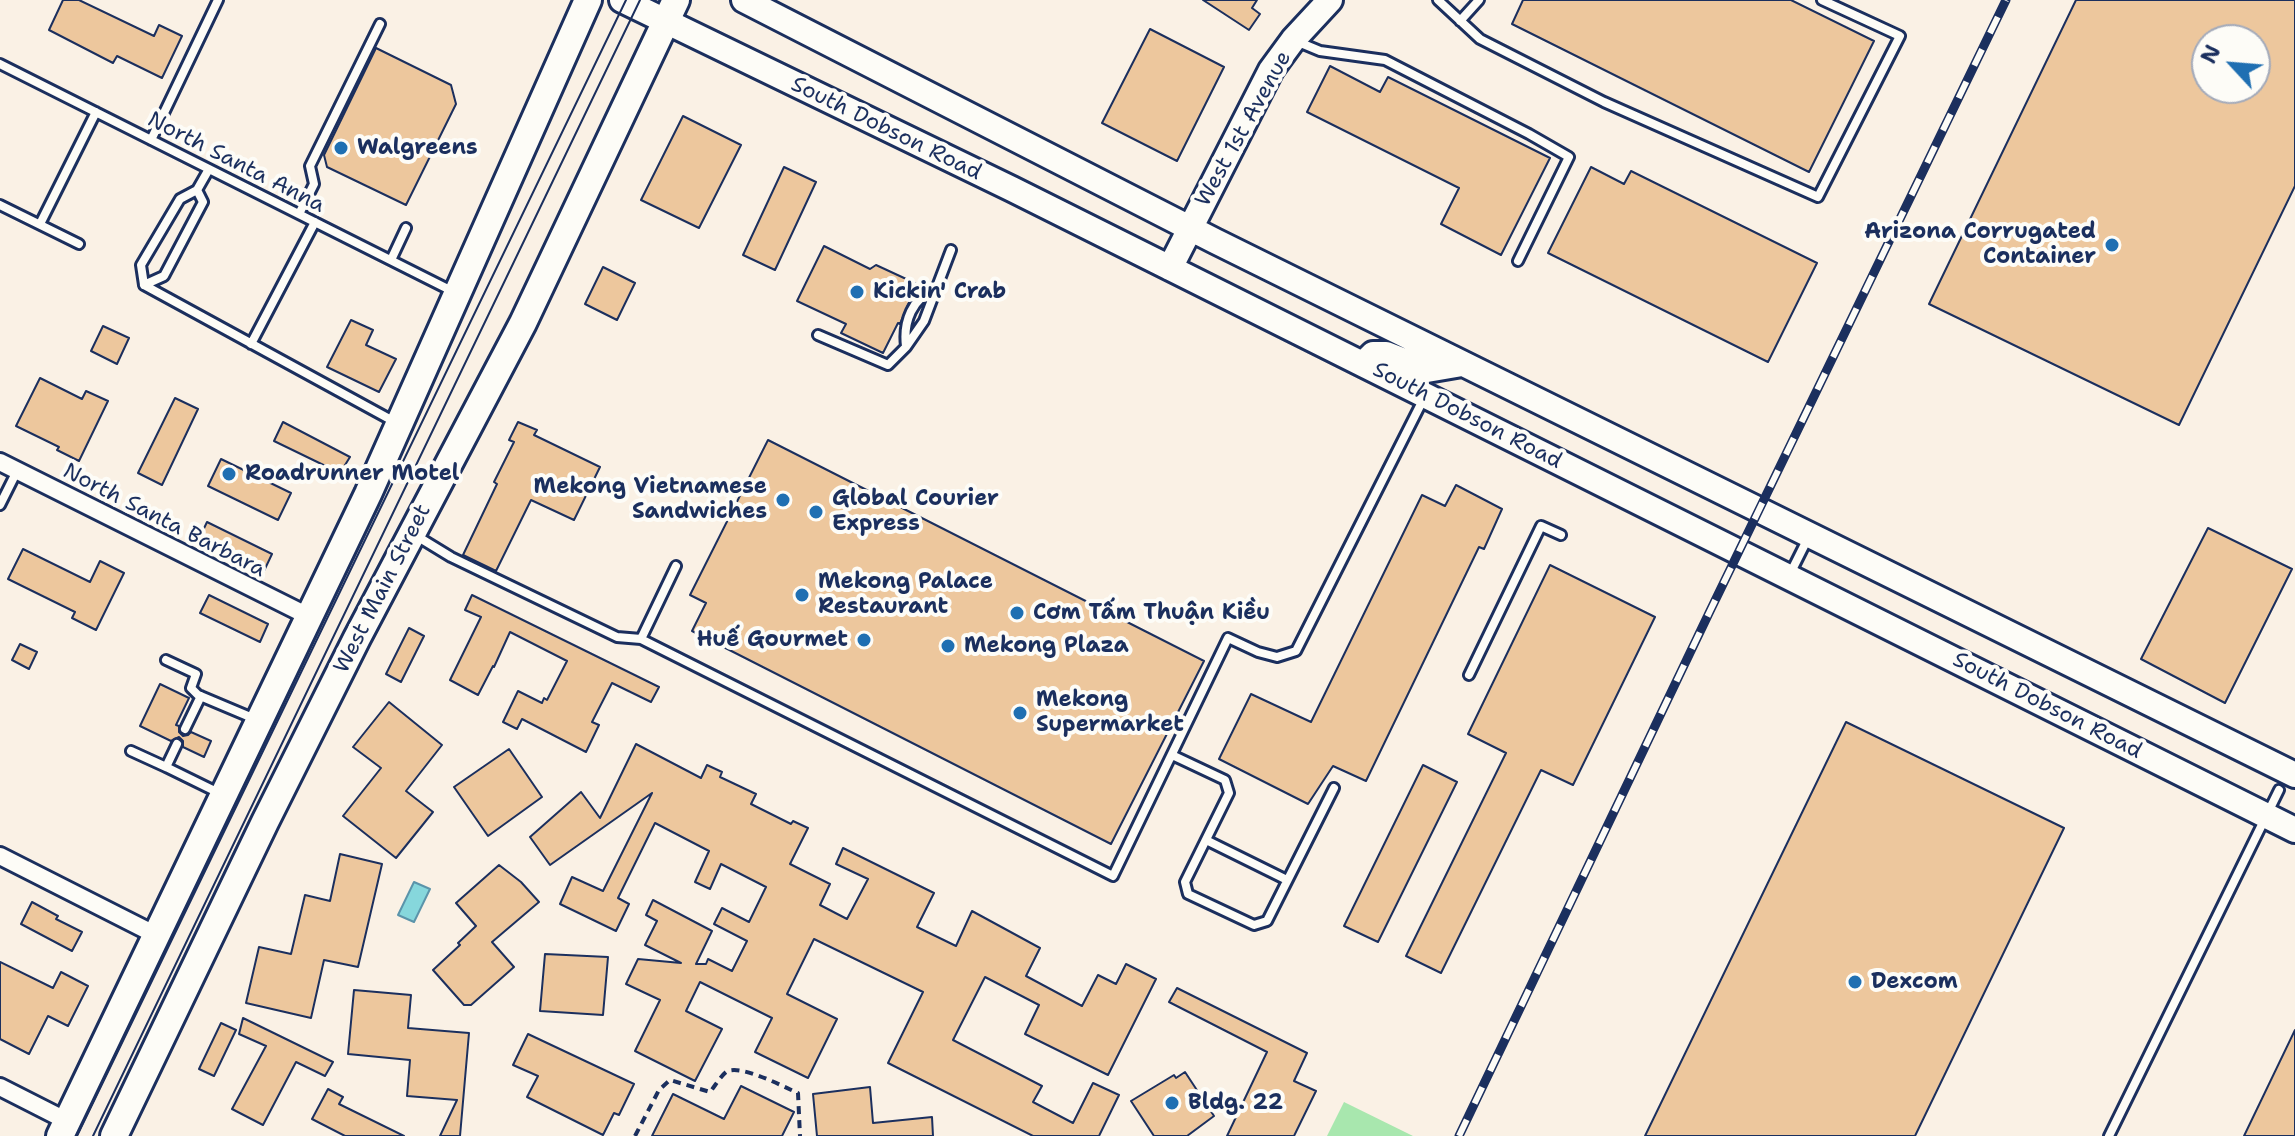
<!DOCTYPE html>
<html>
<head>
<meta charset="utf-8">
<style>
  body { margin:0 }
  #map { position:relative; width:2295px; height:1136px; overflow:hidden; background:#faf1e5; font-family:"Shantell Sans",sans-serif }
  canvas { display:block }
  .north { position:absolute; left:2191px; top:24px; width:80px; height:80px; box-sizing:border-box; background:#fdfcf7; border:2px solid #a3aaba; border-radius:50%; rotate:296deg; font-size:22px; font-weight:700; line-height:32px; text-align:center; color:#1b2f5e }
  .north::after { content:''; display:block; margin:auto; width:28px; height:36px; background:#1f6fb2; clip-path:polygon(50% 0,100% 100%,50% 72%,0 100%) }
</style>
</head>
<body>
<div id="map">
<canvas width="2295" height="1136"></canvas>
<div class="north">N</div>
</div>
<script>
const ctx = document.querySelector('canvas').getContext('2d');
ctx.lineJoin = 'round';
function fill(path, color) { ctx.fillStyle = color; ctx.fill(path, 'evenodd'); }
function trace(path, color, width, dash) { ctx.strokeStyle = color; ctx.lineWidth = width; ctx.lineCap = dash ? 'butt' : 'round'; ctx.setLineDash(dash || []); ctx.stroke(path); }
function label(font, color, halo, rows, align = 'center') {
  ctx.font = font + ' "Shantell Sans",sans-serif'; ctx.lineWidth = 8; ctx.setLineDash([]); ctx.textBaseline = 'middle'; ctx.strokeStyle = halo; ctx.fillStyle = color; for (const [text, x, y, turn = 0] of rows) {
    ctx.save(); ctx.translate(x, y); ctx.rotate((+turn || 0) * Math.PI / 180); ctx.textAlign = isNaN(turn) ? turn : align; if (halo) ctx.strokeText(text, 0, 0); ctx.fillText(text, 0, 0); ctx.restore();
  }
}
fill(new Path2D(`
  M1344,1102L1413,1136H1327Z`), '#a8e7ae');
const water = new Path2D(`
  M414,882L430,889L414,922L398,915Z`);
fill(water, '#86d7dc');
trace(water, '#5b94aa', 2);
const building = new Path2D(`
  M63,0H79L154,36L159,25L182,36L162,78L117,56L113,63L49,30Z
  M1203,0H1257L1252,8L1260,14L1249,30Z
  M1523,0H1791L1874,41L1809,172L1512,24Z
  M2076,0H2295V186L2179,425L1929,304ZM2207,40H2255V88H2207Z
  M1150,29L1224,67L1177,161L1102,123Z
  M376,48L451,85L456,104L406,205L327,167L324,155Z
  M1330,66L1380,92L1388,77L1550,158L1501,255L1441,224L1459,188L1307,112Z
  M683,116L741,145L699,228L641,200Z
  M784,167L816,182L775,270L743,255Z
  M1591,167L1624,184L1631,171L1817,263L1768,362L1548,253Z
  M824,246L870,269L876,265L917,284L900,324L898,323L883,353L841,333L846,324L797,301Z
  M603,267L635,283L617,320L585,304Z
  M351,320L373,330L366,345L396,359L379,392L327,367Z
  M103,326L129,338L117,364L91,351Z
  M40,378L82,399L86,391L108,401L79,461L57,450L59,447L16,426Z
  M175,398L198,409L162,485L138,473Z
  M283,422L350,457L340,473L274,441Z
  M518,422L537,430L534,435L600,467L574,520L531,500L496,571L463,555L497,484L494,482L514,442L509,440Z
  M768,440L1204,661L1111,844L692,631L706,603L690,595Z
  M221,459L291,493L278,520L208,486Z
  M1456,485L1502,509L1484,549L1479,547L1366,781L1333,766L1308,804L1219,759L1251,694L1311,722L1422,495L1445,506Z
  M207,522L272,554L263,573L198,541Z
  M2208,528L2292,569L2225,703L2141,659Z
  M23,549L90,582L100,561L124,573L96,630L72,618L75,612L8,579Z
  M1550,565L1655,617L1573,785L1541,770L1441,973L1406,956L1506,753L1468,734Z
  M209,595L268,624L260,642L200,613Z
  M472,595L659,687L651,702L612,683L592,722L599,725L586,752L522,719L517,729L503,722L518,691L542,703L544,698L547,700L567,661L510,632L494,667L493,666L478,695L450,680L481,617L465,610Z
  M409,628L424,636L401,682L386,674Z
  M20,644L37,652L29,669L12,660Z
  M160,684L189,698L176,725L179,726V732L183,736L188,735L191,732L211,741L204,757L183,747V741L179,737L171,741L140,726Z
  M389,702L442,745L406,791L433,812L396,858L343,816L381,768L353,747Z
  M1846,722L2064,828L1915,1136H1645Z
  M636,744L701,778L707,765L722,772L720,777L756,794L751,804L791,824L793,821L808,828L790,864L830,884L820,905L847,919L868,879L836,864L843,848L934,893L917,927L956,946L972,911L1040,948L1026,976L1082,1006L1098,975L1116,984L1126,964L1156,979L1108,1075L1025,1034L1039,1005L985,977L953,1040L1042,1086L1033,1102L1073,1123L1093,1083L1119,1095L1099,1136H1033L888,1063L923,992L814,939L787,994L837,1019L808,1078L755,1052L772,1018L700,982L686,1011L722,1029L695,1081L635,1051L660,1000L626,984L638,959L681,963L645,945L657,921L646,915L653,900L712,931L696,964H706L708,959L732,971L747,941L714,924L722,908L749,922L766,887L721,864L710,889L695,882L709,851L655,823L618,898L629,904L616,931L560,904L572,877L603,891L652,793L550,865L530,837L581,792L600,818Z
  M509,749L542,797L488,836L454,787Z
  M1423,765L1457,782L1378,942L1344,926Z
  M340,854L382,864L358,967L324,960L311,1018L246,1003L259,947L291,954L305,895L330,901Z
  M499,865L521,882L539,902L492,942L514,967L471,1005H464L433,970L460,945L458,943L476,926L456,903Z
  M32,902L58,916L56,919L82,932L72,951L21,924Z
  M545,954L608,957L603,1015L540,1011Z
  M0,962L53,988L61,972L88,986L68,1026L48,1016L29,1054L0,1039Z
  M1177,988L1307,1053L1294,1081L1316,1091L1294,1136H1227L1267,1052L1169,1002Z
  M354,990L411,995L408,1028L469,1033L460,1136H440L457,1100L407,1096L410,1060L348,1054Z
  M243,1018L333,1062L325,1076L296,1062L263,1125L232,1109L266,1046L239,1034Z
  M221,1023L236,1030L214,1076L199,1069Z
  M2295,1030V1136H2244Z
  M528,1034L634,1084L619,1115L614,1113L603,1135L527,1097L538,1076L513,1065Z
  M1185,1072L1214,1116L1187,1136H1154L1131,1101L1174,1075L1176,1078Z
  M741,1086L794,1112L782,1136H652L673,1094L724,1119Z
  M870,1087L873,1123L932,1117L933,1136H817L813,1094Z
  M328,1089L343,1097L339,1104L404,1136H345L312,1119Z`);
fill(building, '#edc79d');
trace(building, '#1b2f5e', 2);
const lane = new Path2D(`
  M1438,0L1480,39L1604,102L1818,197L1900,36L1822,0
  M1460,21L1479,0
  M1296,41L1320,51L1385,60L1529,134L1569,157L1518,261
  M0,64L452,291
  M151,140L218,0
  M0,205L79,244
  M299,214L314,184L310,166L380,24
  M40,224L96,112
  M391,260L406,228
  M144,285L395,422
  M144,285L141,265L180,199L197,190L209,169
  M144,285L164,276L203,202L197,190
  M818,335L888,365L906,347L924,321L951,250
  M251,344L315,222
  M906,346C903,322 912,298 936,288
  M0,505L17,471
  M415,535L451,557L617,637L641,639
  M676,566L641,639L1113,876L1228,638L1258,652L1277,657L1296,651L1424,398
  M1790,574L1809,536
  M166,660L196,674L191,688L198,695L255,719
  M1469,675L1541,526L1561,535
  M185,729L201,696
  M177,744L166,767L221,794
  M131,751L166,767
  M1172,755L1225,780L1229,793L1185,882L1188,894L1254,925L1267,921L1334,788
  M1206,840L1287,880
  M2109,1136L2279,790`);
const street = new Path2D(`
  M0,462L310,617
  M0,856L156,935
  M0,1087L67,1121`);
const secondary = new Path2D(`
  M622,0L1012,189L2295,830
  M744,0L1215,241L2295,775
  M1170,268L1271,70L1293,40L1330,0
  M1363,364L1373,354H1386L1427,370L1462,364`);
const primary = new Path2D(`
  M60,1136L368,494L588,0
  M114,1136L265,822L357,638L523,323L676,0`);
trace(lane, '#1b2f5e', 14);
trace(street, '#1b2f5e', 22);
trace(secondary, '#1b2f5e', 30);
trace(primary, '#1b2f5e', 32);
trace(new Path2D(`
  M635,1136L659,1090L670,1080L710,1092C715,1086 720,1077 726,1072C739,1063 784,1087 798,1093L800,1136`), '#1b2f5e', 4, [8, 6]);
trace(lane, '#fdfcf7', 8);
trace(street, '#fdfcf7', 16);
trace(secondary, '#fdfcf7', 24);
trace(primary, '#fdfcf7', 26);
trace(new Path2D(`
  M77,1136L626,0
  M93,1136L640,0`), '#1b2f5e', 2);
const rail = new Path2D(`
  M1459,1136L1710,611L2006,0`);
trace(rail, '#1b2f5e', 9);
trace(rail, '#fdfcf7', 6, [18]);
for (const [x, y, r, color] of [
  [341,148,8,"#1f6fb2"],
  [2112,245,8,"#1f6fb2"],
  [857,292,8,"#1f6fb2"],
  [229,474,8,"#1f6fb2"],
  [783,500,8,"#1f6fb2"],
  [816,512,8,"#1f6fb2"],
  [802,595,8,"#1f6fb2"],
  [1017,613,8,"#1f6fb2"],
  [864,640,8,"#1f6fb2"],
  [948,646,8,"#1f6fb2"],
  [1020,713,8,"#1f6fb2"],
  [1855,982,8,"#1f6fb2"],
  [1172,1103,8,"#1f6fb2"]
]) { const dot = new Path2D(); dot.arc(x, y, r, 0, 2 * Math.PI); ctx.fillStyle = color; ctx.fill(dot); trace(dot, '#fdfcf7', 3); }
label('22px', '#1b2f5e', '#fdfcf7', [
  ["South Dobson Road",886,129,26],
  ["West 1st Avenue",1244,129,-61],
  ["North Santa Anna",236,163,27],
  ["South Dobson Road",1467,416,27],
  ["North Santa Barbara",164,521,27],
  ["West Main Street",383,589,-63],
  ["South Dobson Road",2047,706,27]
]);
label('bold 22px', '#1b2f5e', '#fdfcf7', [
  ["Walgreens",357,148],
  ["Arizona Corrugated",2096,232,"right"],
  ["Container",2096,257,"right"],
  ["Kickin' Crab",873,292],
  ["Roadrunner Motel",245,474],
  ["Mekong Vietnamese",767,487,"right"],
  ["Sandwiches",767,512,"right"],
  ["Global Courier",832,499],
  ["Express",832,524],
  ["Mekong Palace",818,582],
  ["Restaurant",818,607],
  ["Cơm Tấm Thuận Kiều",1033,613],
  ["Huế Gourmet",848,640,"right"],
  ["Mekong Plaza",964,646],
  ["Mekong",1036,700],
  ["Supermarket",1036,725],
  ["Dexcom",1871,982],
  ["Bldg. 22",1188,1103]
], 'left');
</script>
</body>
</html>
